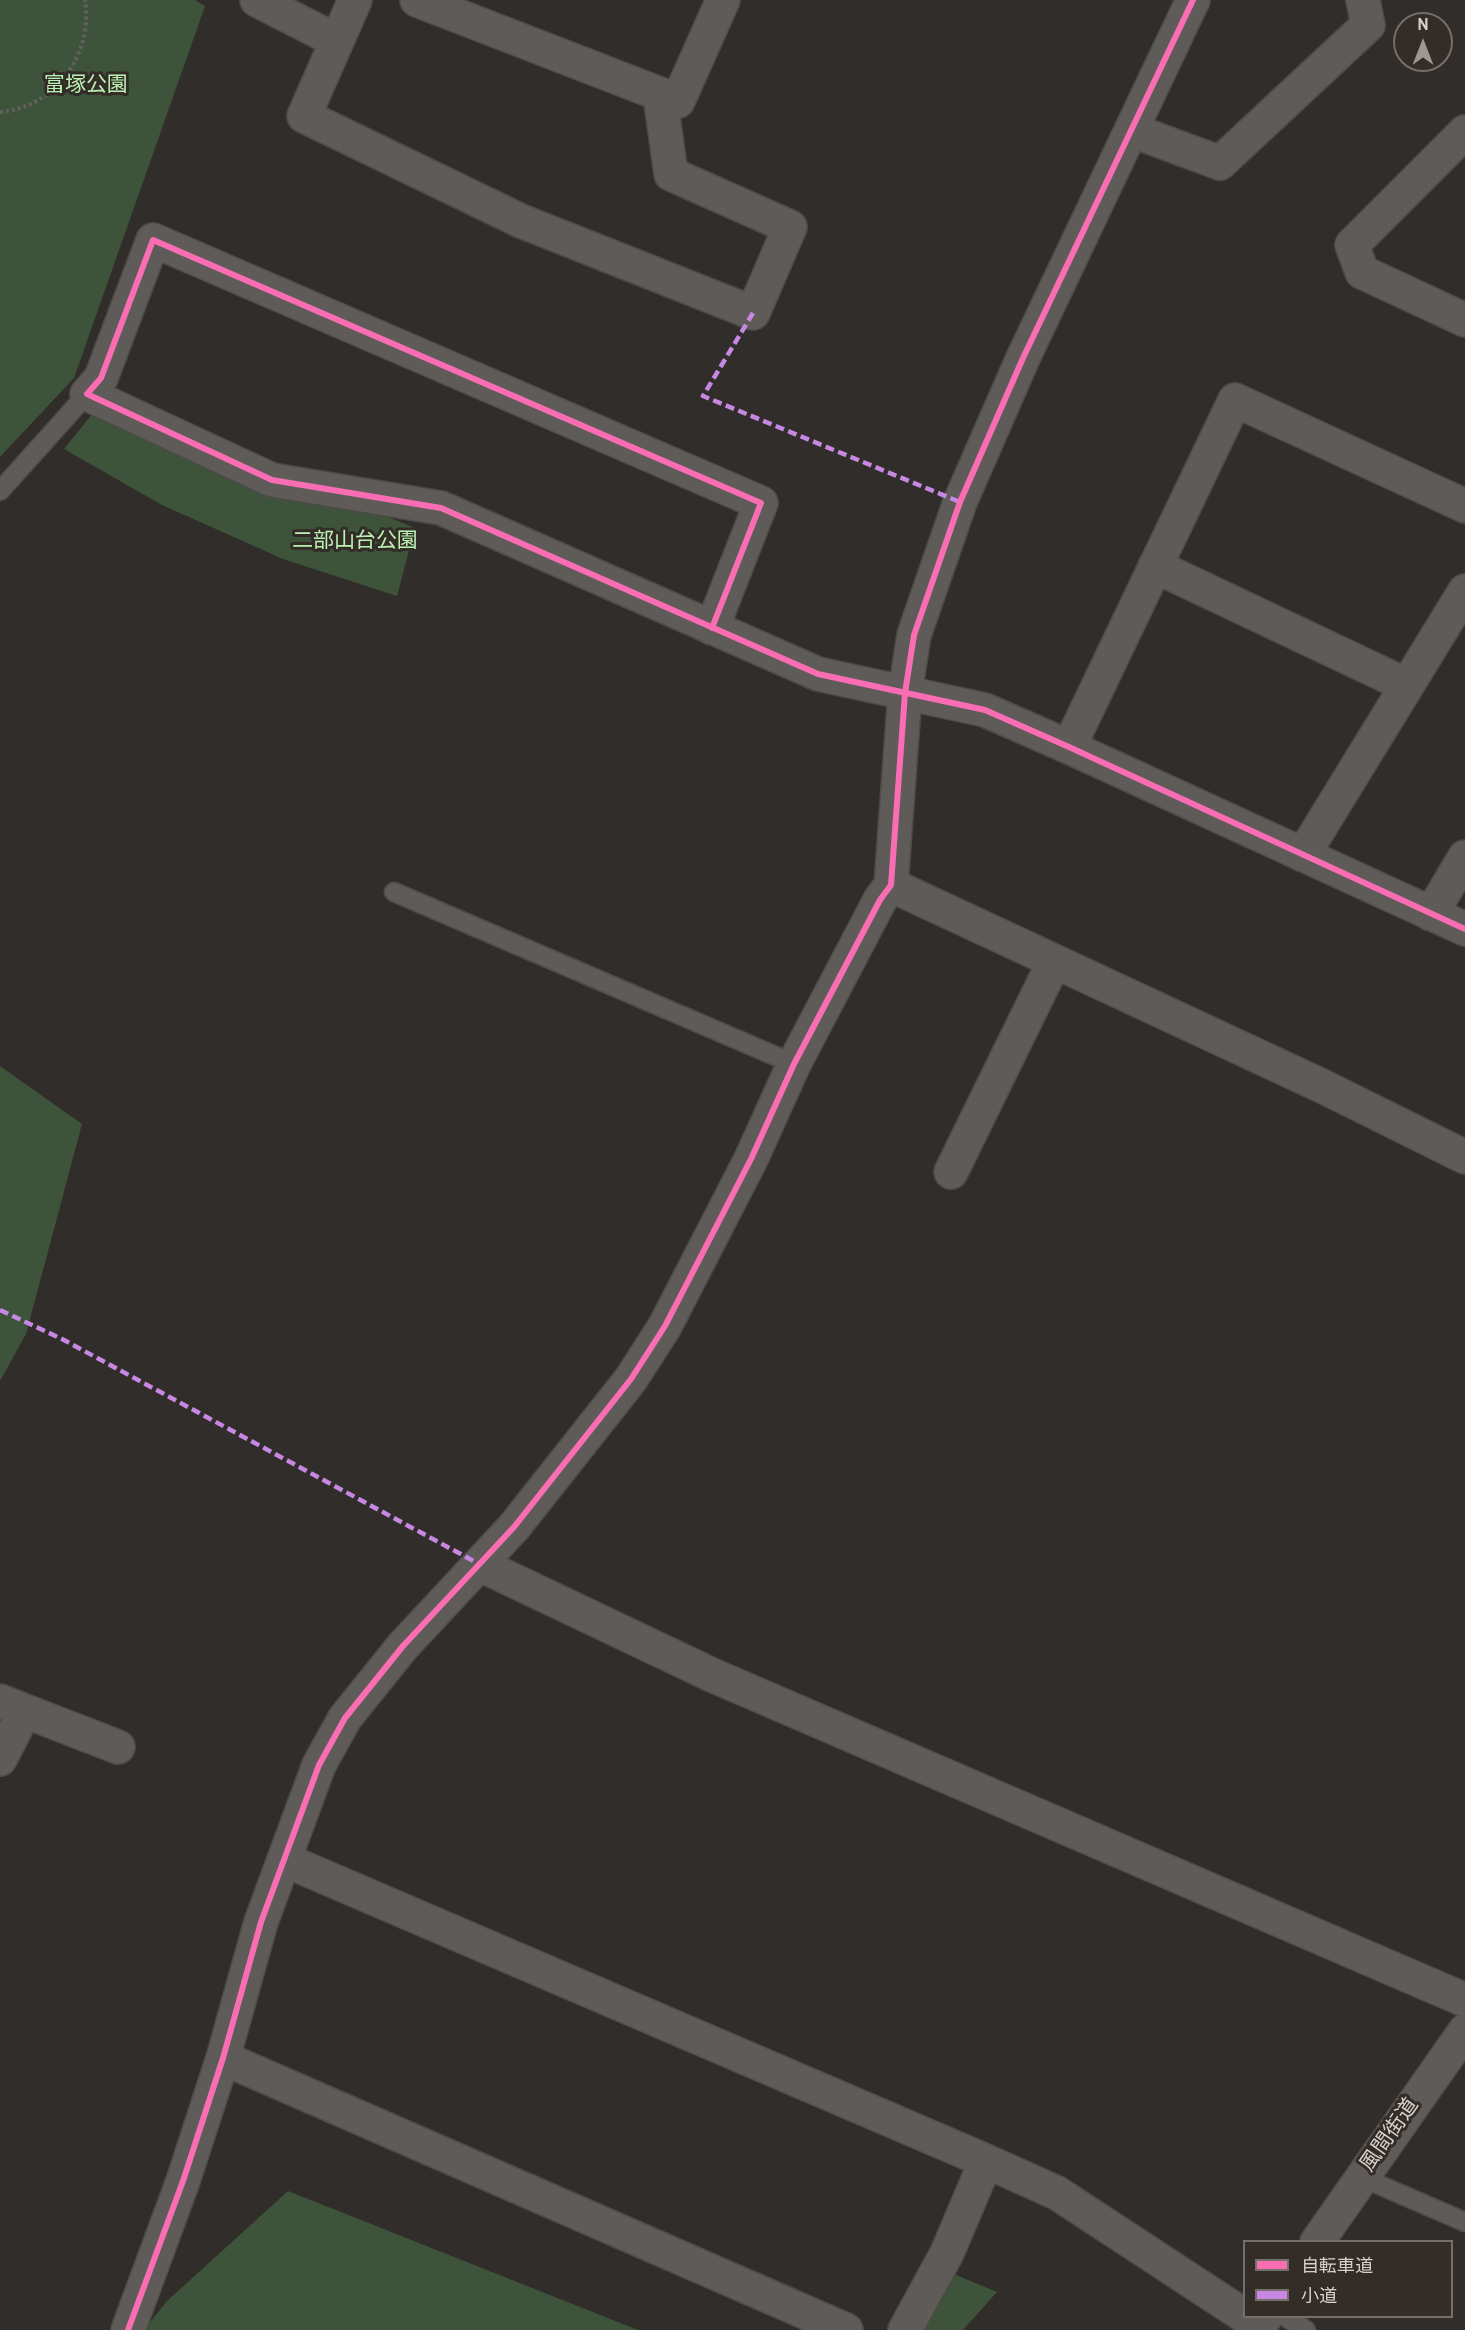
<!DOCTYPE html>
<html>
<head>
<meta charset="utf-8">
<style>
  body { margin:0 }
  #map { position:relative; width:1465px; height:2330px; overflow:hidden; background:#302d2a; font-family:Overpass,"Noto Sans JP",sans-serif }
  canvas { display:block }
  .legend { position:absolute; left:1243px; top:2240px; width:210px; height:78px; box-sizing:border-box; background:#332c27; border:2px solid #756e6a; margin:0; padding:8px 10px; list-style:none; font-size:18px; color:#d7d2cf }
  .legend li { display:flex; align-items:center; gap:12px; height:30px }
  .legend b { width:30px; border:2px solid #756e6a }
  .north { position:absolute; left:1393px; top:12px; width:60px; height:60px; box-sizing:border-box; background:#332c27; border:2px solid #756e6a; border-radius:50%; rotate:0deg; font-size:16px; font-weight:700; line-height:24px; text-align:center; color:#d7d2cf }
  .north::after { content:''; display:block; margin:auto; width:21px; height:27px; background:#9d9895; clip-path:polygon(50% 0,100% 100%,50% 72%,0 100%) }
</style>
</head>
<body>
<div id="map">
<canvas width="1465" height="2330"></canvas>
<ul class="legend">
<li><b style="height:8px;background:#f96db3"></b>自転車道</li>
<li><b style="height:8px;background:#c787e3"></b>小道</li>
</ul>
<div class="north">N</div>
</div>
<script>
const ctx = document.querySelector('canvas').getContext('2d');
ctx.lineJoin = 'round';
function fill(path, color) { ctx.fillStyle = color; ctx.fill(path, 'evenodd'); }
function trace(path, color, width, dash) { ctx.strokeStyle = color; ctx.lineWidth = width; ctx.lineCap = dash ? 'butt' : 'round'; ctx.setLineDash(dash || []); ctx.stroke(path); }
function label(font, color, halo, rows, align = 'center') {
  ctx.font = font + ' Overpass,"Noto Sans JP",sans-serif'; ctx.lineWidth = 6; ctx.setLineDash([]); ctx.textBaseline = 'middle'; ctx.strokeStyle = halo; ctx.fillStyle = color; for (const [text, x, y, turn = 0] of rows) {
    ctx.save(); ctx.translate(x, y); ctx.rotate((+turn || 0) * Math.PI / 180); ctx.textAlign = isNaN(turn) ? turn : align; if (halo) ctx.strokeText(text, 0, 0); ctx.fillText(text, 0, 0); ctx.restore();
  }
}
fill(new Path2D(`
  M0,0H195L205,6L74,378L0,457Z
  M93,413L280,499L363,507L415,528L397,596L283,559L162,505L64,449Z
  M0,1066L82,1124L26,1334L0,1381Z
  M288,2191L638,2330H144L167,2301Z
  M949,2272L997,2292L963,2330H920Z`), '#3e543a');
const service = new Path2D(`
  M0,491L87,394
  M394,892L794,1064
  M1361,2177L1465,2222
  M1284,2316L1306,2330`);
const minor = new Path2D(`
  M257,0L337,41L304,116L521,221L753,313L790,227L671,174L660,95
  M417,0L678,101L723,0
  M337,41L355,0
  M1131,130L1220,163L1368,25L1363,0
  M1465,132L1352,245L1362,272L1465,320
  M1155,566L1406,685
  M712,628L761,503L153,240L101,378L87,394L272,480L441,508L818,674L985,710L1069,747L1465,929
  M1069,747L1235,400L1465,506
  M1303,855L1465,591
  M891,885L1322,1086L1465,1157
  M1431,914L1465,857
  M951,1172L1054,962
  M481,1565L712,1675L1465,2000
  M0,1701L25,1711L0,1759
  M25,1711L118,1747
  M285,1860L986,2161L1057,2193L1260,2326
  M223,2058L846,2330
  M128,2330L183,2181L223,2058L261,1922L319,1765L345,1718L403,1646L514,1527L631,1379L665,1326L751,1159L794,1064L880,900L891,885L905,693L914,635L960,502L1023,358L1193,0
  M905,2330L947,2253L986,2161`);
const tertiary = new Path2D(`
  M1317,2242L1465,2031
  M1257,2330L1266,2316`);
trace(service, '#4d4b48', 21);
trace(minor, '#4d4b48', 36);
trace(tertiary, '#4d4b48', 36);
trace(new Path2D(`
  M0,112C55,108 94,53 85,0`), '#63605f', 4, [3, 3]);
trace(service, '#5e5b59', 18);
trace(minor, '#5e5b59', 33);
trace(tertiary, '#5e5b59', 33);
trace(new Path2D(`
  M753,313L703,396L960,502
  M0,1310L62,1339L481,1565`), '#c787e3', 4.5, [9, 4.5]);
trace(new Path2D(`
  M712,628L761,503L153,240L101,378L87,394L272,480L441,508L818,674L985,710L1069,747L1465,929
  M128,2330L183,2181L223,2058L261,1922L319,1765L345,1718L403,1646L514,1527L631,1379L665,1326L751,1159L794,1064L880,900L891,885L905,693L914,635L960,502L1023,358L1193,0`), '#f96db3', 6);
label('21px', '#baf0b2', '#332c27', [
  ["富塚公園",86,87],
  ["二部山台公園",355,543]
]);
label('21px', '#d7d2cf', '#332c27', [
  ["風間街道",1391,2136,-55]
]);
</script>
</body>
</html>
